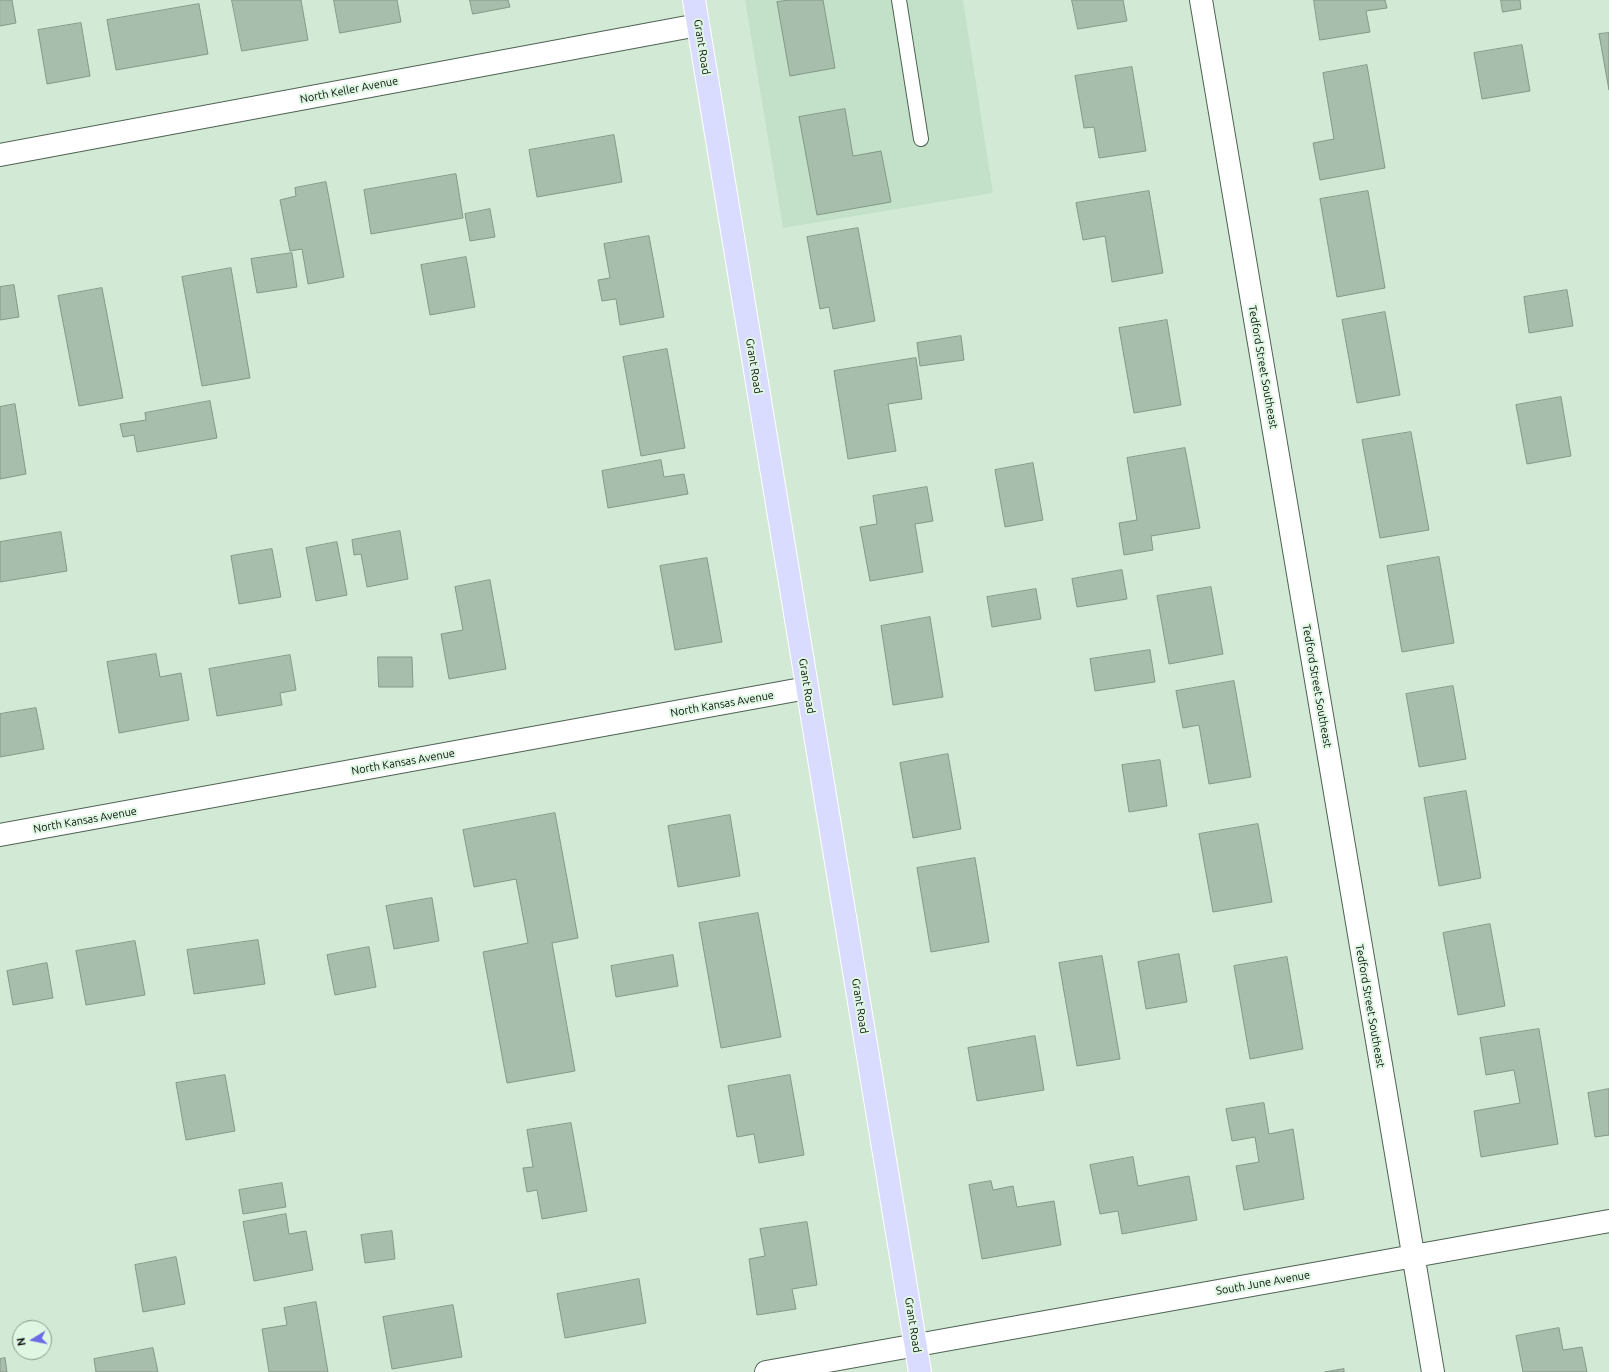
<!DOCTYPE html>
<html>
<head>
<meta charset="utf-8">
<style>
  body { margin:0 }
  #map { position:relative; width:1609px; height:1372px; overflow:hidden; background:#d2e9d6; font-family:Ubuntu,sans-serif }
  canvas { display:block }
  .north { position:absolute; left:12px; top:1320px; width:40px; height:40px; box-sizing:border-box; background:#dff6e3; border:1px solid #8a9b8d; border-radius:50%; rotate:260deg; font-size:11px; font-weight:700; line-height:16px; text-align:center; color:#0a120c }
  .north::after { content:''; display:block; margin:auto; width:14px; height:18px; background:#6c6be5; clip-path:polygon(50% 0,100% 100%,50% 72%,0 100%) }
</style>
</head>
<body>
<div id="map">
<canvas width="1609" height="1372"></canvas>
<div class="north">N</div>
</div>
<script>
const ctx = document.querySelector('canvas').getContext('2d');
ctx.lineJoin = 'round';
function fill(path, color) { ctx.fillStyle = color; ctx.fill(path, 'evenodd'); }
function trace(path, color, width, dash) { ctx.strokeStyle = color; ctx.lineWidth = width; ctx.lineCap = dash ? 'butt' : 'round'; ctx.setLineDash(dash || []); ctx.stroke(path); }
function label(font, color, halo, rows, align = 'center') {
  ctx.font = font + ' Ubuntu,sans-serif'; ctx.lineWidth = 4; ctx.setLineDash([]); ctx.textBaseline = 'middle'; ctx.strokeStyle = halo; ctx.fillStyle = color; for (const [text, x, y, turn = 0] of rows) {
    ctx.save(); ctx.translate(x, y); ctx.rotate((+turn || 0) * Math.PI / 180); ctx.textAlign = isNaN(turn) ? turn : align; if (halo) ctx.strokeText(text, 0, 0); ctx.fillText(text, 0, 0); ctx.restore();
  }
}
fill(new Path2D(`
  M745,0H963L993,193L783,228Z`), '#c3e1c9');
const building = new Path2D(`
  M0,0H12L16,23L0,26Z
  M232,0H301L308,40L242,51Z
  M334,0H397L401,22L340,33Z
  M470,0H508L510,7L473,14Z
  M791,0H823L835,68L790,76L777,2Z
  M1072,0H1123L1127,21L1078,29Z
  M1314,0H1385L1387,8L1366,11L1370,32L1320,40Z
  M1501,0H1520L1521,9L1503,12Z
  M199,4L208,54L116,70L107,20Z
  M81,23L90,76L47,84L38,30Z
  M1609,33V90L1599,34Z
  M1522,45L1530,91L1482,99L1474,53Z
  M1367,65L1385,168L1320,180L1313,143L1334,139L1323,73Z
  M1132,67L1146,151L1099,158L1094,127L1084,128L1075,76Z
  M845,109L853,156L881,151L891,202L817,215L799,117Z
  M614,135L622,182L537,197L529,150Z
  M456,174L463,218L371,234L364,190Z
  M326,182L344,277L308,284L302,249L290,251L280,200L296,196L295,188Z
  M1149,191L1163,273L1112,282L1105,236L1083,240L1076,203Z
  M1368,191L1385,288L1337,297L1320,199Z
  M490,209L495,237L470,241L465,214Z
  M858,228L875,321L833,329L829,307L820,309L807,237Z
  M649,236L664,317L620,325L616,299L602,301L598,280L610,278L604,244Z
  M292,253L297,287L257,293L251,259Z
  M466,257L475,307L430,315L421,265Z
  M231,268L250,378L202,386L182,277Z
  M14,285L19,317L0,320V287Z
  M102,288L123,398L79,406L58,296Z
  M1567,290L1573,326L1529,333L1524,297Z
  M1385,312L1400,395L1357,403L1342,320Z
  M1167,320L1181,405L1134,413L1119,328Z
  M961,336L964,360L920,366L917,343Z
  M667,349L685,448L641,456L623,357Z
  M916,358L922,399L888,404L896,451L848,459L834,371Z
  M1561,397L1571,456L1527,464L1516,405Z
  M210,401L217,438L137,452L134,435L123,437L120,424L146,420L145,413Z
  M15,404L26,474L0,479V407Z
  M1411,432L1429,530L1380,538L1362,440Z
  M1185,448L1200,528L1151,536L1153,550L1124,555L1119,523L1137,520L1127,458Z
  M661,460L664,477L684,474L688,494L608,508L602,471Z
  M1033,463L1043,520L1005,527L995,470Z
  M927,487L933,521L915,524L923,572L870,581L860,527L877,524L873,496Z
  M400,531L408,579L367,587L361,554L354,555L352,540Z
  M61,532L67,571L0,582V542Z
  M337,542L347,595L316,601L306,548Z
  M272,549L281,597L239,604L231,556Z
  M1439,557L1454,643L1402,652L1387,566Z
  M707,558L722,642L675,650L660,566Z
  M1122,570L1127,599L1077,607L1072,579Z
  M490,580L506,669L449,679L441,634L463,630L455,587Z
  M1211,587L1223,654L1169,664L1157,596Z
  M1036,589L1041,619L992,627L987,597Z
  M930,617L943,697L893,705L881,626Z
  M1150,650L1155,682L1095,691L1090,659Z
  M156,654L160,677L181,673L189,720L119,733L107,662Z
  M290,655L296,690L280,693L282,705L217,716L209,669Z
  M378,657H412L413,687H379Z
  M1234,681L1251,777L1209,784L1199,725L1183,728L1176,691Z
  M1453,686L1466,759L1419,767L1406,694Z
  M36,708L44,749L0,757V714Z
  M948,754L961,829L913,838L900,763Z
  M1160,760L1167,806L1129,812L1122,765Z
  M1466,791L1481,878L1439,886L1424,798Z
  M555,813L578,938L552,943L575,1071L507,1083L483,952L528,943L516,879L474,887L463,830Z
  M730,815L740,876L678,887L668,826Z
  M1258,824L1272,902L1213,912L1199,834Z
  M975,858L989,942L931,952L917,868Z
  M432,898L439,941L394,949L386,906Z
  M758,913L781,1037L721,1048L699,923Z
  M1490,924L1505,1006L1458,1015L1443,933Z
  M258,940L265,984L194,994L187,950Z
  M135,941L145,995L86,1005L76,951Z
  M369,947L376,987L335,995L327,955Z
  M1179,954L1187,1002L1146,1009L1138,962Z
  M673,955L678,986L616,997L611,966Z
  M1102,956L1120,1059L1077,1066L1059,963Z
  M1287,957L1303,1049L1250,1059L1234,966Z
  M47,963L53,998L13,1005L7,971Z
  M1539,1029L1558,1144L1481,1157L1474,1111L1520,1103L1514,1070L1486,1075L1480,1038Z
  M1035,1036L1044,1090L977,1101L968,1048Z
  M225,1075L235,1131L186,1140L176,1083Z
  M790,1075L804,1155L759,1163L754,1134L737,1137L728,1086Z
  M1609,1089V1135L1595,1137L1588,1093Z
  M1264,1103L1269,1134L1293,1129L1304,1199L1244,1210L1236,1166L1259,1162L1255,1137L1232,1141L1226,1109Z
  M571,1123L587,1211L542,1219L537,1190L527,1192L523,1168L533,1167L527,1130Z
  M1133,1157L1138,1186L1189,1176L1197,1220L1122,1234L1118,1211L1100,1214L1090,1165Z
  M991,1181L993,1190L1013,1186L1017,1207L1054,1201L1061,1245L982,1259L969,1185Z
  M282,1183L286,1207L243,1214L239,1190Z
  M286,1214L289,1234L306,1231L313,1270L254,1281L243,1222Z
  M807,1222L817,1285L792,1289L796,1309L757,1315L749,1259L765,1256L760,1229Z
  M392,1231L395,1259L365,1263L361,1235Z
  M176,1257L185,1304L143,1312L135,1265Z
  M639,1279L646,1323L565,1338L557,1294Z
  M316,1302L328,1372H269L262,1329L287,1325L284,1308Z
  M453,1305L462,1357L392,1369L383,1317Z
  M1559,1328L1563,1350L1582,1347L1587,1372H1523L1516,1336Z
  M153,1348L158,1372H96L94,1359Z
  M5,1358L7,1372H0V1359Z
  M1344,1369V1372H1325Z`);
fill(building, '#a7beac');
trace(building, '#849988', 1);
const service = new Path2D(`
  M899,0L921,139`);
const minor = new Path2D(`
  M1201,0L1433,1372
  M0,155L698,25
  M0,835L807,688
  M766,1372L1609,1221`);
const primary = new Path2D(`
  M694,0L920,1372`);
trace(service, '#4e6353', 16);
trace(minor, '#4e6353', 24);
trace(primary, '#fff', 24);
trace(service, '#fff', 14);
trace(minor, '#fff', 22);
trace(primary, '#d9dcfe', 22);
label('11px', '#0a120c', '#dff6e3', [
  ["Grant Road",702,47,81],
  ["North Keller Avenue",349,90,-11],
  ["Grant Road",754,366,81],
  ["Tedford Street Southeast",1263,367,80],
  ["Grant Road",807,686,81],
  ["Tedford Street Southeast",1317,686,80],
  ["North Kansas Avenue",722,704,-10],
  ["North Kansas Avenue",403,762,-10],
  ["North Kansas Avenue",85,820,-10],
  ["Grant Road",860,1006,81],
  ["Tedford Street Southeast",1370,1006,80],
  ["South June Avenue",1263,1283,-10],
  ["Grant Road",913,1325,81]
]);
</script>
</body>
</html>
